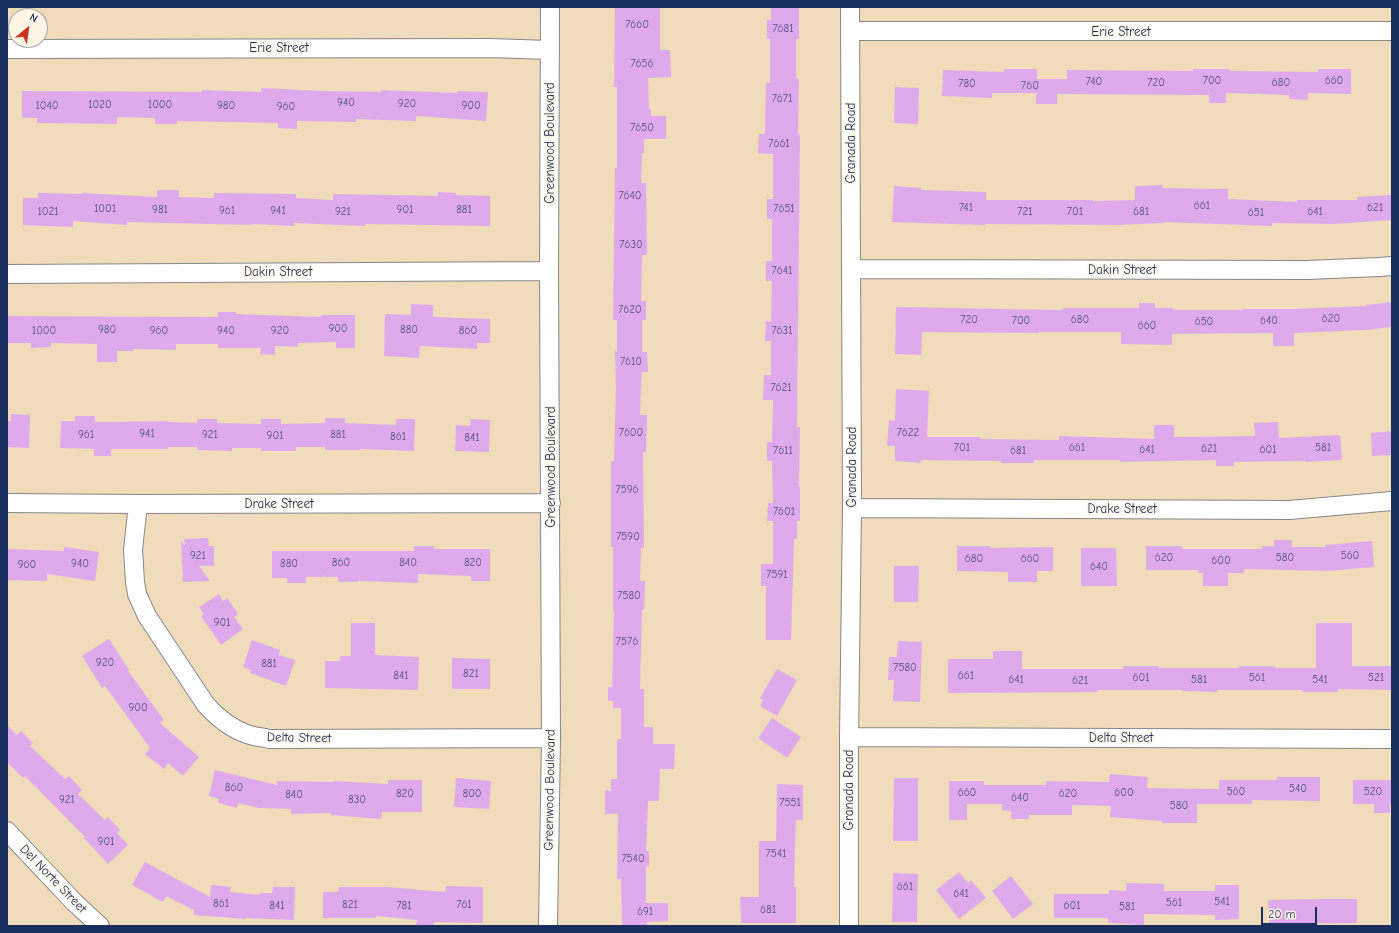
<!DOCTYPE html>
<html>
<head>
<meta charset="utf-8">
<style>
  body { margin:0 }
  #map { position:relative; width:1399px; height:933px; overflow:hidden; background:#f0dcbb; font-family:"Comic Neue",sans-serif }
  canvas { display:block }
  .frame { position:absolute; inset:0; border:8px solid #1b2f5e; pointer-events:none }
  .north { position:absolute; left:8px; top:8px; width:40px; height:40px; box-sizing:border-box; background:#fcf5e5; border:1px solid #a2a6af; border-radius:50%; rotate:29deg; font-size:11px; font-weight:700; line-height:16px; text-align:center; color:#1b2f5e }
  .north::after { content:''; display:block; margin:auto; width:14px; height:18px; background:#c8321e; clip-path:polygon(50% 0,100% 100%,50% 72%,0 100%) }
  .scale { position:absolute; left:1261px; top:907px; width:56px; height:18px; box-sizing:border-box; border:2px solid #1b2f5e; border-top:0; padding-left:5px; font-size:12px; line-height:14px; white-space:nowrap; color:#1b2f5e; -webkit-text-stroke:3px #fcf5e5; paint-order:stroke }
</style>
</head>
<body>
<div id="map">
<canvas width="1399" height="933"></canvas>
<div class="frame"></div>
<div class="north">N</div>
<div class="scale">20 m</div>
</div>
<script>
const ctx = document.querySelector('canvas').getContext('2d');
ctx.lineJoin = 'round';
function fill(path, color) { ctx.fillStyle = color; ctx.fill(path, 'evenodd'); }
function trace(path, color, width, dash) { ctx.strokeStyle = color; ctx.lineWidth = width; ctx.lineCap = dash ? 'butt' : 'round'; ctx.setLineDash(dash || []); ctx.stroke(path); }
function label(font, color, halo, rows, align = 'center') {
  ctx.font = font + ' "Comic Neue",sans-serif'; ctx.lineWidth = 3; ctx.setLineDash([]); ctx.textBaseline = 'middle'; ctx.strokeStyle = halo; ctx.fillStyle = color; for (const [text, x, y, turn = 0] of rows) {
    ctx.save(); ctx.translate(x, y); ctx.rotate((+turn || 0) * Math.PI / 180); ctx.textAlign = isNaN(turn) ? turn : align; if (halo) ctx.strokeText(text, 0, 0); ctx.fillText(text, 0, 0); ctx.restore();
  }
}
fill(new Path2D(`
  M615,7H660V50H670L671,77L648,78L649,109H651V116H666V139H644V153H642L641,183H646L647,255H642L641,301H646V320H642V352H647L648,372H642L641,387L640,415H647L646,452H643L644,548H641L640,581H645L644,610H642L640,689H644V727H653V744H675L674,769H660L659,801H648L646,851H649V866H646V903H668V921L647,922V925H622L621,879H617L618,814H605V790L611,791V779H617V739H621V708H613V701H608V687H612L614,610H613V547H611V461H614L616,387L615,351L617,352V320H613L615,168H617V87H614Z
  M771,7H799V39H796V78L799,79L798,134H800L797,427H800L799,487H800V521H797V539H794L791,640H766V586H761V564H773V521H767L768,503H773L772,461H767V442H772L773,400H763L764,375H771V341H765L766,321L771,322L772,281H766V261H772V219H767V199H773V154L758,153L759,134H765L766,83H770V39H767V20H771Z
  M1004,69H1037V79H1067V70L1193,71V69H1230V71L1318,72V69H1351V94L1308,93V100L1289,99V95L1226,93V103H1209V95L1057,94V104H1036V93H992V98L942,96L943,70L1004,72Z
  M895,87L919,88L918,124L894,123Z
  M262,88L321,91L381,92V90L457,93V91L488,92L486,121L416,116V121L356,119V122L297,121V129L278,128V123L177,121V124H155V118L117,117V124L37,123V118H22V91L202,92V90L261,92Z
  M1162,185L1163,188L1228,189V199L1297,202V200H1358L1357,197L1392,195V220L1334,224L1272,223V226L1164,222V223L1119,225L985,224V225L892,222L894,186L921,188V190L986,192V200H1093V201L1135,200V186Z
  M157,190H179V197L214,198V193L296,194V198L333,200V194L438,196V192L456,193V195L490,196V226L365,224V226L294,223V226L252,224V225L127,222V225L73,221V227L23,225V198H38V193L82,194V193L157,197Z
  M1392,302V327L1365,330L1294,333V346H1273V333L1172,334V345L1121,344V332H1039V333L922,332L921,355L895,354L896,307L1063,310V308H1139V303H1155V308H1173V310H1243V309H1294L1366,306L1365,305Z
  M411,304L433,305V317L490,319V343H477V349L420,346L419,358L384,356L385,314L411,315Z
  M218,312H236V314L321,317V315H355V348H336V342L298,343V347L275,346V355L260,354L261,348H218V344H176V350L133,349V351H117V362H97V344L51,343V347L31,348V343H7V316L218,317Z
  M896,389L929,391L927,437H980V439L1059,440V436L1154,439V425H1174V437L1255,436L1254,423L1278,422L1279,438L1340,435L1342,460L1306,462V461L1234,462V466H1216V460L1120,462V460H1034V463H1001V461L921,460L920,463L895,461V446H887L889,420L895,421Z
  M11,414L30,415L29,448L7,447V421H11Z
  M75,416H95V422H112L168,421V422L197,423V419H217V423L261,424V419H281V424L325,423V418H345V423L396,425V419H415L414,451L360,449V450H325V447H296V451H261V448H232V451L197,450V447H168V449H111V456H94V449L60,448L61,421H75Z
  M471,419L490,420L489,452L455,451L456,425L470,426Z
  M1392,431V455L1372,456L1371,433Z
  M208,538L209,546H214V566H199L210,581L183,582L181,541L185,546L184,539Z
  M1274,540H1292V547H1325V545L1372,541L1374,567L1327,571L1244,569V573H1228V586H1203V573H1198V570H1146V546H1182V549H1262V546H1274Z
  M414,546H434V549H490V581H471V576L418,574V583L358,581V582H338V577H325V574L324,577H306V583H287V578H272V551H414Z
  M957,546H990V548L1053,547V571H1037V582H1008V572L957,571Z
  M64,547L99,552L95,581L47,574V581L7,580V549L64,551Z
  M1081,548H1116L1117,586H1081Z
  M894,566H919L918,602H894Z
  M219,594L223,601L227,598L238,614L234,617L243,629L221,645L201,616L204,614L199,607Z
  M351,623H375V655L419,657L418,690L325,688V661H340V656H351Z
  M1316,623H1352V666H1392V690L1338,689V692H1302V690H1217V692L1182,691V690H1098V692L948,693V659H993V651H1022V669H1123V666H1159V668H1239V666H1275V668H1316Z
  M109,639L129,670L128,671L164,720L160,723L199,757L183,776L168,763L164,769L145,754L150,748L105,686L102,688L82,656Z
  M252,640L280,650L279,655L295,660L286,686L250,673L251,670L243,667Z
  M898,641L922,642L920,702L893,701L894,680H888L889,657H897Z
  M452,658L490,659V689H452Z
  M777,669L797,680L777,716L760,706L763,700L760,698Z
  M772,718L801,737L787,758L758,738Z
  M7,725L17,735L21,731L33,743L30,746L65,779L69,776L82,790L78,794L105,820L108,817L120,830L117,833L128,845L108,864L84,838L85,837L25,776L23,778L7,762Z
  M215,770L277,785V781L333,782V781L388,784V780H422V812H382L381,819L331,815V813L291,814V809L259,808L238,803L237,808L218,803L219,799L209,796Z
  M1110,774L1148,777L1147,788L1219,789V780H1277V777H1320V801L1252,800V804H1197V823H1162V821L1110,817L1111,806L1072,805V815H1029V819H1011V811L1002,810V804H967V820H949V781H984V785H1046V781L1109,782Z
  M456,778L491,781L489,809L454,807Z
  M894,778H918V841H893Z
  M1353,780H1392V804H1390V813H1374V804H1353Z
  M777,784L803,785V820H796L794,887H796V923H741L740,897H759V841H776Z
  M145,862L210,897L211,885L231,887L230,892L260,895V893H272L273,887H295L294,920L247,918L246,919L194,915V910L166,896L163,902L132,885Z
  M959,872L968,883L971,880L986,898L959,919L936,890Z
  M893,873L918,874L917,922H892Z
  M1011,876L1033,904L1013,919L992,891Z
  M1127,883L1164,884V891H1215V885H1239V919L1215,920V915L1144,914V925L1108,923V918H1054V894H1109V890L1126,891Z
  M446,886L483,887V923L434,922L433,926H429L416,925L417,920L376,916V918H323V892H338L339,887H387L445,892Z
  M1321,899H1357V923L1269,924L1268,900Z`), '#deaaeb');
const minor = new Path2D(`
  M850,31H1392
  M7,49L490,48L550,50
  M852,269L1307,270L1379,267L1392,266
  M7,274L549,271
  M7,503L138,504L551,503
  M138,504L133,550L135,582L137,594L147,616L206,705C217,717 232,729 247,734C254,737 262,737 269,739L551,738
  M852,508L1289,510L1392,501
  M849,737L1392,739
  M7,831L74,902L100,926
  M548,926L551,738L549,271L550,7
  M849,926V737L852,508L850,7`);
trace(minor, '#86868c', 20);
trace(minor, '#fff', 18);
label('11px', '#4c4e81', null, [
  ["7660",637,25],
  ["7681",783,29],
  ["7656",642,64],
  ["700",1212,81],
  ["660",1334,81],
  ["740",1094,82],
  ["720",1156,83],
  ["680",1281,83],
  ["780",967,84],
  ["760",1030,86],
  ["7671",782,99],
  ["940",346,103],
  ["920",407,104],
  ["1020",100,105],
  ["1000",160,105],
  ["1040",47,106],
  ["980",226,106],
  ["900",471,106],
  ["960",286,107],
  ["7650",642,128],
  ["7661",779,144],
  ["7640",630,196],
  ["661",1202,206],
  ["741",966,208],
  ["621",1375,208],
  ["1001",105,209],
  ["7651",784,209],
  ["981",160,210],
  ["901",405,210],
  ["881",464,210],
  ["961",227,211],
  ["941",278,211],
  ["1021",48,212],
  ["921",343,212],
  ["721",1025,212],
  ["701",1075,212],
  ["681",1141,212],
  ["641",1315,212],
  ["651",1256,213],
  ["7630",631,245],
  ["7641",782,271],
  ["7620",630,310],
  ["620",1331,319],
  ["720",969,320],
  ["680",1080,320],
  ["700",1021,321],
  ["640",1269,321],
  ["650",1204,322],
  ["660",1147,326],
  ["900",338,329],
  ["980",107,330],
  ["880",409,330],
  ["1000",44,331],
  ["960",159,331],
  ["940",226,331],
  ["920",280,331],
  ["860",468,331],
  ["7631",782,331],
  ["7610",631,362],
  ["7621",781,388],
  ["7600",631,433],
  ["7622",908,433],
  ["941",147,434],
  ["961",86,435],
  ["921",210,435],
  ["881",338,435],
  ["901",275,436],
  ["861",398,437],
  ["841",472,438],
  ["701",962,448],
  ["661",1077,448],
  ["581",1323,448],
  ["621",1209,449],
  ["641",1147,450],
  ["601",1268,450],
  ["7611",783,451],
  ["681",1018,451],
  ["7596",627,490],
  ["7601",784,512],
  ["7590",628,537],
  ["921",198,556],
  ["560",1350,556],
  ["620",1164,558],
  ["580",1285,558],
  ["680",974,559],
  ["660",1030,559],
  ["600",1221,561],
  ["860",341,563],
  ["840",408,563],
  ["820",473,563],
  ["940",80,564],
  ["880",289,564],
  ["960",27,565],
  ["640",1099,567],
  ["7591",777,575],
  ["7580",629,596],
  ["901",222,623],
  ["7576",627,642],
  ["920",105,663],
  ["881",269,664],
  ["7580",905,668],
  ["821",471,674],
  ["841",401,676],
  ["661",966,676],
  ["601",1141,678],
  ["561",1257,678],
  ["521",1376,678],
  ["641",1016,680],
  ["581",1199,680],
  ["541",1320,680],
  ["621",1080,681],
  ["900",138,708],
  ["860",234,788],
  ["540",1298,789],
  ["560",1236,792],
  ["520",1373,792],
  ["660",967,793],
  ["600",1124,793],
  ["820",405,794],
  ["800",472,794],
  ["620",1068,794],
  ["840",294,795],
  ["640",1020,798],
  ["921",67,800],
  ["830",357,800],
  ["7551",790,803],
  ["580",1179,806],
  ["901",106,842],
  ["7541",776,854],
  ["7540",633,859],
  ["661",905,887],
  ["641",961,894],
  ["541",1222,902],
  ["561",1174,903],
  ["861",221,904],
  ["821",350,905],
  ["761",464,905],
  ["841",277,906],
  ["781",404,906],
  ["601",1072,906],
  ["581",1127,907],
  ["681",768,910],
  ["691",645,912]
]);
label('13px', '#1b2f5e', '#fcf5e5', [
  ["Erie Street",1121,32],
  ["Erie Street",279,48],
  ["Greenwood Boulevard",550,143,-90],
  ["Granada Road",851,143,-90],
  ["Dakin Street",1122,270],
  ["Dakin Street",278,272],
  ["Greenwood Boulevard",551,467,-90],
  ["Granada Road",852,467,-90],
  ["Drake Street",279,504],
  ["Drake Street",1122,509],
  ["Delta Street",299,738,1],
  ["Delta Street",1121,738],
  ["Greenwood Boulevard",550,790,-89],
  ["Granada Road",849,790,-90],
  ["Del Norte Street",53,879,46]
]);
</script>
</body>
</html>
